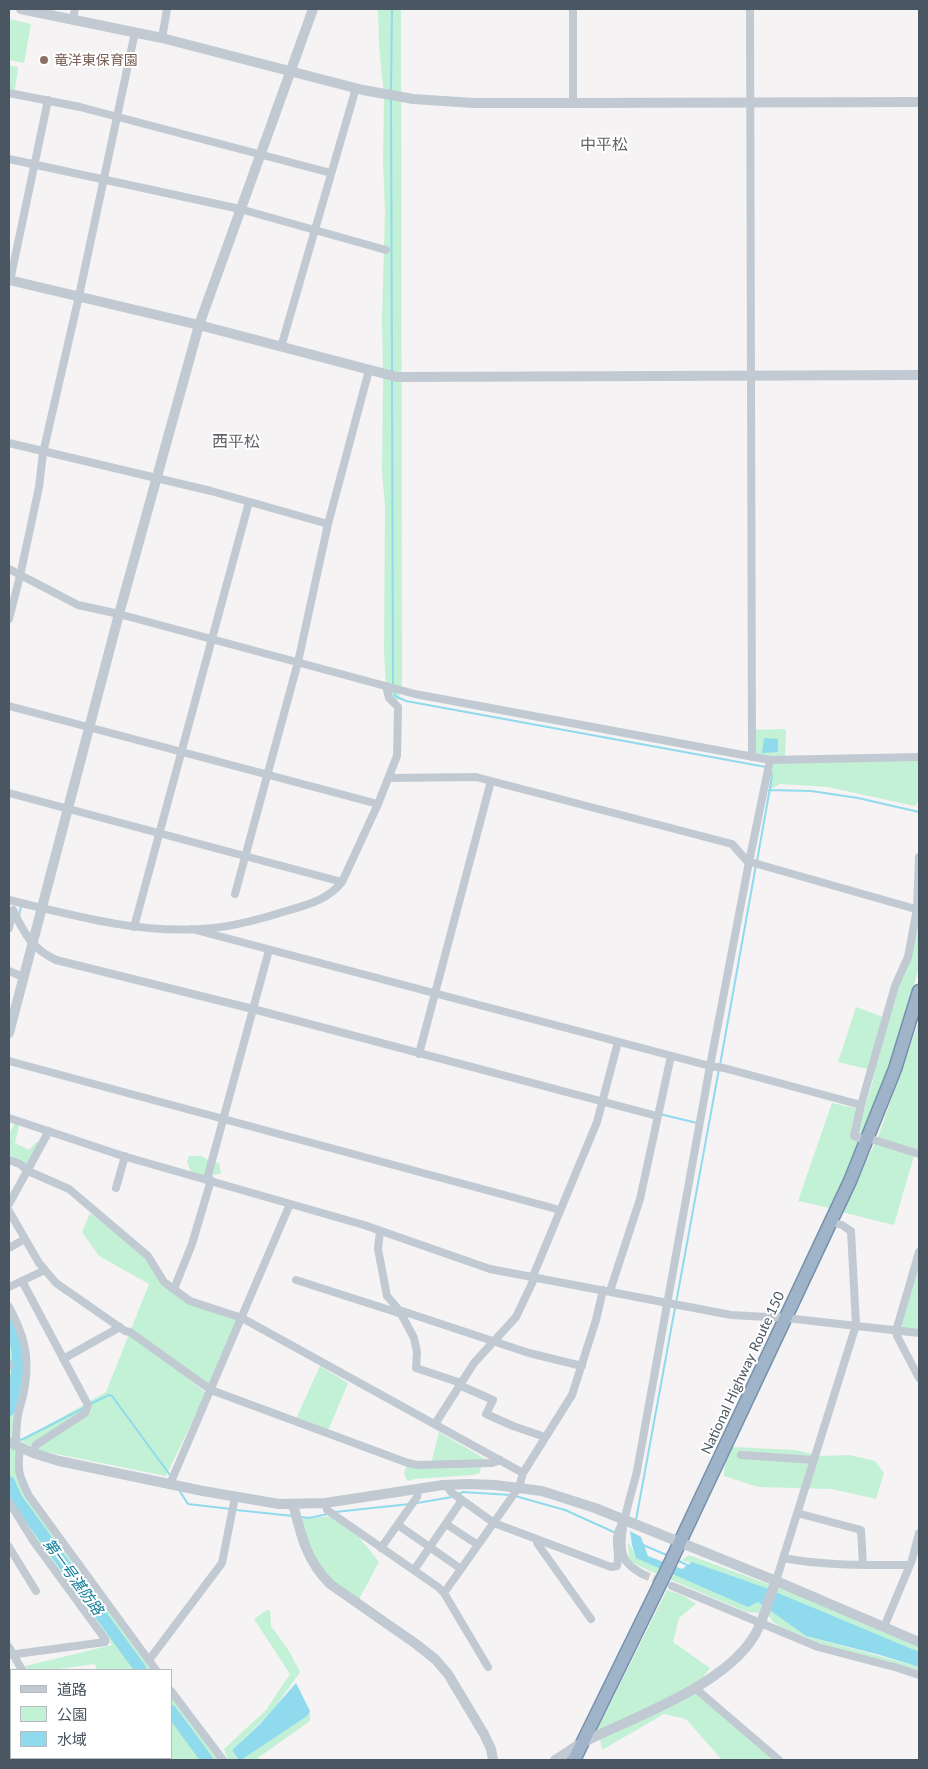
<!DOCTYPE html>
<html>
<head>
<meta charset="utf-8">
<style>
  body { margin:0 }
  #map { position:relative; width:928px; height:1769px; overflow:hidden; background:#f5f3f3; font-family:Lato,"Noto Sans JP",sans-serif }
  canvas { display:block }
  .frame { position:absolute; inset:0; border:10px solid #4a5661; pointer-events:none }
  .legend { position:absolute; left:10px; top:1669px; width:162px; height:90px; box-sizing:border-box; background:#fff; border:1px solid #b7bbc0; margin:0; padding:6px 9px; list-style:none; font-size:15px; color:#4a5661 }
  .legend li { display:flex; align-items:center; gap:10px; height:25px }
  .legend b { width:25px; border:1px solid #b7bbc0 }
</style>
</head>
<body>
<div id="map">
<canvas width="928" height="1769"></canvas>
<div class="frame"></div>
<ul class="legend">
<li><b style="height:6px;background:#c1cad2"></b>道路</li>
<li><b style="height:14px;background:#c3f1d5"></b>公園</li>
<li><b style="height:14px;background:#90daee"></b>水域</li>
</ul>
</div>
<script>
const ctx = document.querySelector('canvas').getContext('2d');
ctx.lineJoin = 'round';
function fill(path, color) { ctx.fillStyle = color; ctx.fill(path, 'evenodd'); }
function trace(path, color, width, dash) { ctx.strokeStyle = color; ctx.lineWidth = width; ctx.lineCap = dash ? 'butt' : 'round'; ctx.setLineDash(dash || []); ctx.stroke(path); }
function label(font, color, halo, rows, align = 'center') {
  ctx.font = font + ' Lato,"Noto Sans JP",sans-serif'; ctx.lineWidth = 4; ctx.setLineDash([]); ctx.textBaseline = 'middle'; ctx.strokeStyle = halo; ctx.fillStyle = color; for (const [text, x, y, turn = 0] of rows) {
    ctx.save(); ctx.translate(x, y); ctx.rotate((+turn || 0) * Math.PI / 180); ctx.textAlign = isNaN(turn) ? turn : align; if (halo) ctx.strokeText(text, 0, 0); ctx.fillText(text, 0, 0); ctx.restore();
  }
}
fill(new Path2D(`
  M378,9H401L402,687L397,704L386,690L384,650L385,507L382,471L383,380L382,319L385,211L383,161L384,96L379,46Z
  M9,19L31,24L24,63L9,60Z
  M9,65L18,67L15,90L9,88Z
  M783,729L786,730L785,760L752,757V730Z
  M919,760V966L904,1023L866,1134L830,1208L798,1201L832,1103L864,1110L873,1080L883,1029L871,1070L838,1062L856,1007L886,1018L908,957L917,909L919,800L915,806L828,787L780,784L769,790L772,762Z
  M919,1021V1149H916L894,1225L842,1212L878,1137Z
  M16,1120L19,1127L15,1143L29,1150L35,1143L42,1140L26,1169L9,1154V1134Z
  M189,1156H201L212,1162L219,1163L221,1173L204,1178L191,1171L187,1162Z
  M90,1213L148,1256L164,1282L190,1301L242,1318L211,1390L142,1341L206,1393L166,1476L42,1451L20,1441L106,1392L149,1284L99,1256L82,1232Z
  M919,1265V1330L901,1328Z
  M9,1307L16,1320L27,1370L16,1457V1476L39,1511L154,1670H97L95,1664L51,1670H11V1679H9V1670L112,1645L97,1627L9,1502Z
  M320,1366L348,1383L327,1433L295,1421Z
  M439,1432L492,1463H485L481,1467L480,1473L473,1475L415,1479L408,1481C402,1473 405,1471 408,1463L431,1464Z
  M733,1447L795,1450L820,1456L849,1455L875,1461L884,1473L876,1499L832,1489L758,1487L724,1476L725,1463Z
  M335,1516L351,1527L379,1562L357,1603L316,1568L297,1519Z
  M628,1542L635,1554L758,1602L806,1636L919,1667V1671L903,1666L858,1655L819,1643L781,1627L773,1622L768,1614L746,1612L641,1567L629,1560Z
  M689,1555L825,1605L919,1646V1653L682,1560Z
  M667,1590L684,1596L696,1604L679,1618L673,1642L710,1668L695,1688L779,1760H722L686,1719L664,1714L602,1750L598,1728Z
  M267,1610H270L271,1626L289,1651L300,1672L273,1710L232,1750L239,1760H228L224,1749L266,1710L290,1674L254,1619Z
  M171,1694L221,1760H153L152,1758H171Z
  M310,1711V1721L255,1760H241Z`), '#c3f1d5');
fill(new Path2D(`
  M764,738L778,739V752L762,753Z
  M630,1531L641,1537L648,1556L682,1569L692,1562L766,1588L919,1652V1667L880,1655L806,1636L758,1602L748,1607L636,1558L632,1545Z
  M296,1683L310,1711L307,1716L241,1760H239L232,1750L260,1724Z`), '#90daee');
trace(new Path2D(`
  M391,92L392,9
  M391,99L392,372
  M392,379L393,685
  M393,689L395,696L406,701L766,767
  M769,790L811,791L858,798L919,812
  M757,861L772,777L771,772
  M19,916L21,906
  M720,1065L756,865
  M660,1114L697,1123
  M676,1303L719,1069
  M90,1404L109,1395L112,1396L170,1475
  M19,1440L23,1439L84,1408
  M179,1490L188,1504L231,1509
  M458,1494L463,1492L511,1495
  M9,1496L16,1498
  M515,1496L565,1510L616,1533
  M417,1503L452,1497
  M236,1510L293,1516
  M335,1512L410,1504
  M301,1517L309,1518L328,1514
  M636,1520L675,1308
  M643,1545L669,1556
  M677,1560L689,1566`), '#90daee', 2);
trace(new Path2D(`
  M9,1326C25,1353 16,1382 9,1410
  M9,1482L16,1498L141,1670
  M171,1711L207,1760`), '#90daee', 12);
trace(new Path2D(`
  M642,1574L665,1583`), '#caccce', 8, [8, 4]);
const trunk = new Path2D(`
  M574,1760L664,1576L850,1181L895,1069L919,991`);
trace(trunk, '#7690ad', 15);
trace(new Path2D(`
  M750,9L752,757
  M73,19L75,9
  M162,38L167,9
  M9,93L80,107L331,173
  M573,103V9
  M9,159L240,209L386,250
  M10,281L48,100
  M281,347L356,88
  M9,443L211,491L328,524
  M9,569L78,605L119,614L415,694L770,760L749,862L710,1066L637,1471C632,1493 617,1534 623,1555C626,1564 634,1569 642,1574
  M9,619L20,576L39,487L43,453L79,296L135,32
  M9,706L378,804
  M770,760L919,757
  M389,778L476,777L732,844L747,861L919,910
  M9,793L342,882
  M235,894L298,662L328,524L369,370
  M9,900C72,915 135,933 200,929C229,928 258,920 286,911C306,905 328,900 342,882L378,804L397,756L398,707L389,698L386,686
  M13,910C24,933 32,949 56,960L253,1009L657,1116
  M134,927L249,502
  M9,928L13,911
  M192,929L710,1066L724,1068L861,1105
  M9,971L23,977
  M419,1054L491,781
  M9,1061L560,1210
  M9,1118L123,1156L364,1225L490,1269L731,1315L786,1318L919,1333
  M868,1138L919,1154
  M867,1141L854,1136L861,1105L895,986L908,957L917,909L919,857
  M9,1160L20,1164L28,1171L69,1189L148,1256L164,1282L190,1301L242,1318L523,1473
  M207,1179L269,950
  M116,1188L125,1156
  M9,1204L49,1131
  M9,1211L39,1263L56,1283L125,1331L130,1332L211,1390L408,1463L417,1465L492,1463L500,1460
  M380,1231L378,1249L387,1296L399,1310L414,1338L417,1352L416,1368L461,1383
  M9,1248L25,1239
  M919,1252L896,1331L897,1336L919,1378
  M533,1276L597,1122L618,1042
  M296,1280L402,1314
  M22,1281L88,1405L85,1413L36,1445L33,1453
  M9,1287L45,1270
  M174,1289L192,1244L211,1180
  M610,1291L640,1199L671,1056
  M9,1307C23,1333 30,1355 25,1385C24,1395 20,1405 18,1415C16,1425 17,1436 15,1446
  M399,1310L529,1353L582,1366
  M63,1359L120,1327
  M9,1364V1366
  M459,1385L493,1400L486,1414L513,1426L545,1437
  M435,1424L474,1363L516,1317L535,1277
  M20,1448C17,1471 19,1476 29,1496L156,1670
  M741,1455L814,1460
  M170,1484L290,1204
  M446,1485L451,1492L494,1523L611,1567L617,1566C621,1547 611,1543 623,1522
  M9,1502L34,1542L105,1639V1642L9,1655
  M325,1503L327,1510L438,1587L444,1593L488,1667
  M797,1513L861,1530L863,1565
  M446,1524L478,1545
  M398,1525L461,1569
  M538,1540L537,1543L591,1619
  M9,1547L36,1591
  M381,1548L417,1497L418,1489
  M783,1558C826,1566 866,1565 910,1565
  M414,1570L462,1500
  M776,1581L856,1325L851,1231L842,1225L831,1222
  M672,1586L818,1647L898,1668L919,1675
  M444,1593L519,1487L523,1473L572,1395L596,1320L603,1290
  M884,1627L912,1560L919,1533
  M9,1647L22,1670
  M149,1660L222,1563L235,1497
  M695,1688L779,1760
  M171,1691L223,1760
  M74,1758L75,1760
  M9,1759V1760`), '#c1cad2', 8);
trace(new Path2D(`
  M21,9L162,38L363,90L413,99L474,103H573L919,102
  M9,280L199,325L397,377L919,375
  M9,1033L119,614L199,325L313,9
  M9,1442L33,1453L59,1461L203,1491L279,1504L325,1503L443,1485L469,1484L495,1485L542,1491L595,1508L776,1581L919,1642
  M293,1504C301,1535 306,1560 330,1584L416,1644L435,1659L448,1674L484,1734L491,1749L493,1760
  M555,1760C565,1754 574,1747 584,1742C636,1716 721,1687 753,1638C764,1621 768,1600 776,1581`), '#c1cad2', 10);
trace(trunk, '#9fb4c9', 12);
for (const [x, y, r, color] of [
  [44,60,5,"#8d6e63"]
]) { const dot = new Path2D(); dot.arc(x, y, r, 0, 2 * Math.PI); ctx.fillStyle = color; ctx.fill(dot); trace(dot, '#fff', 2); }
label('14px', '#785e54', '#fff', [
  ["竜洋東保育園",54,60]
], 'left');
label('14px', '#4a5661', '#fff', [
  ["National Highway Route 150",743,1373,-65]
]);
label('italic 15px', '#0c7c9b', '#fff', [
  ["第一号湛防路",73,1577,54]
]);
label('16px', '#5f6368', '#fff', [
  ["中平松",604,145],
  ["西平松",236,442]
]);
</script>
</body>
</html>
